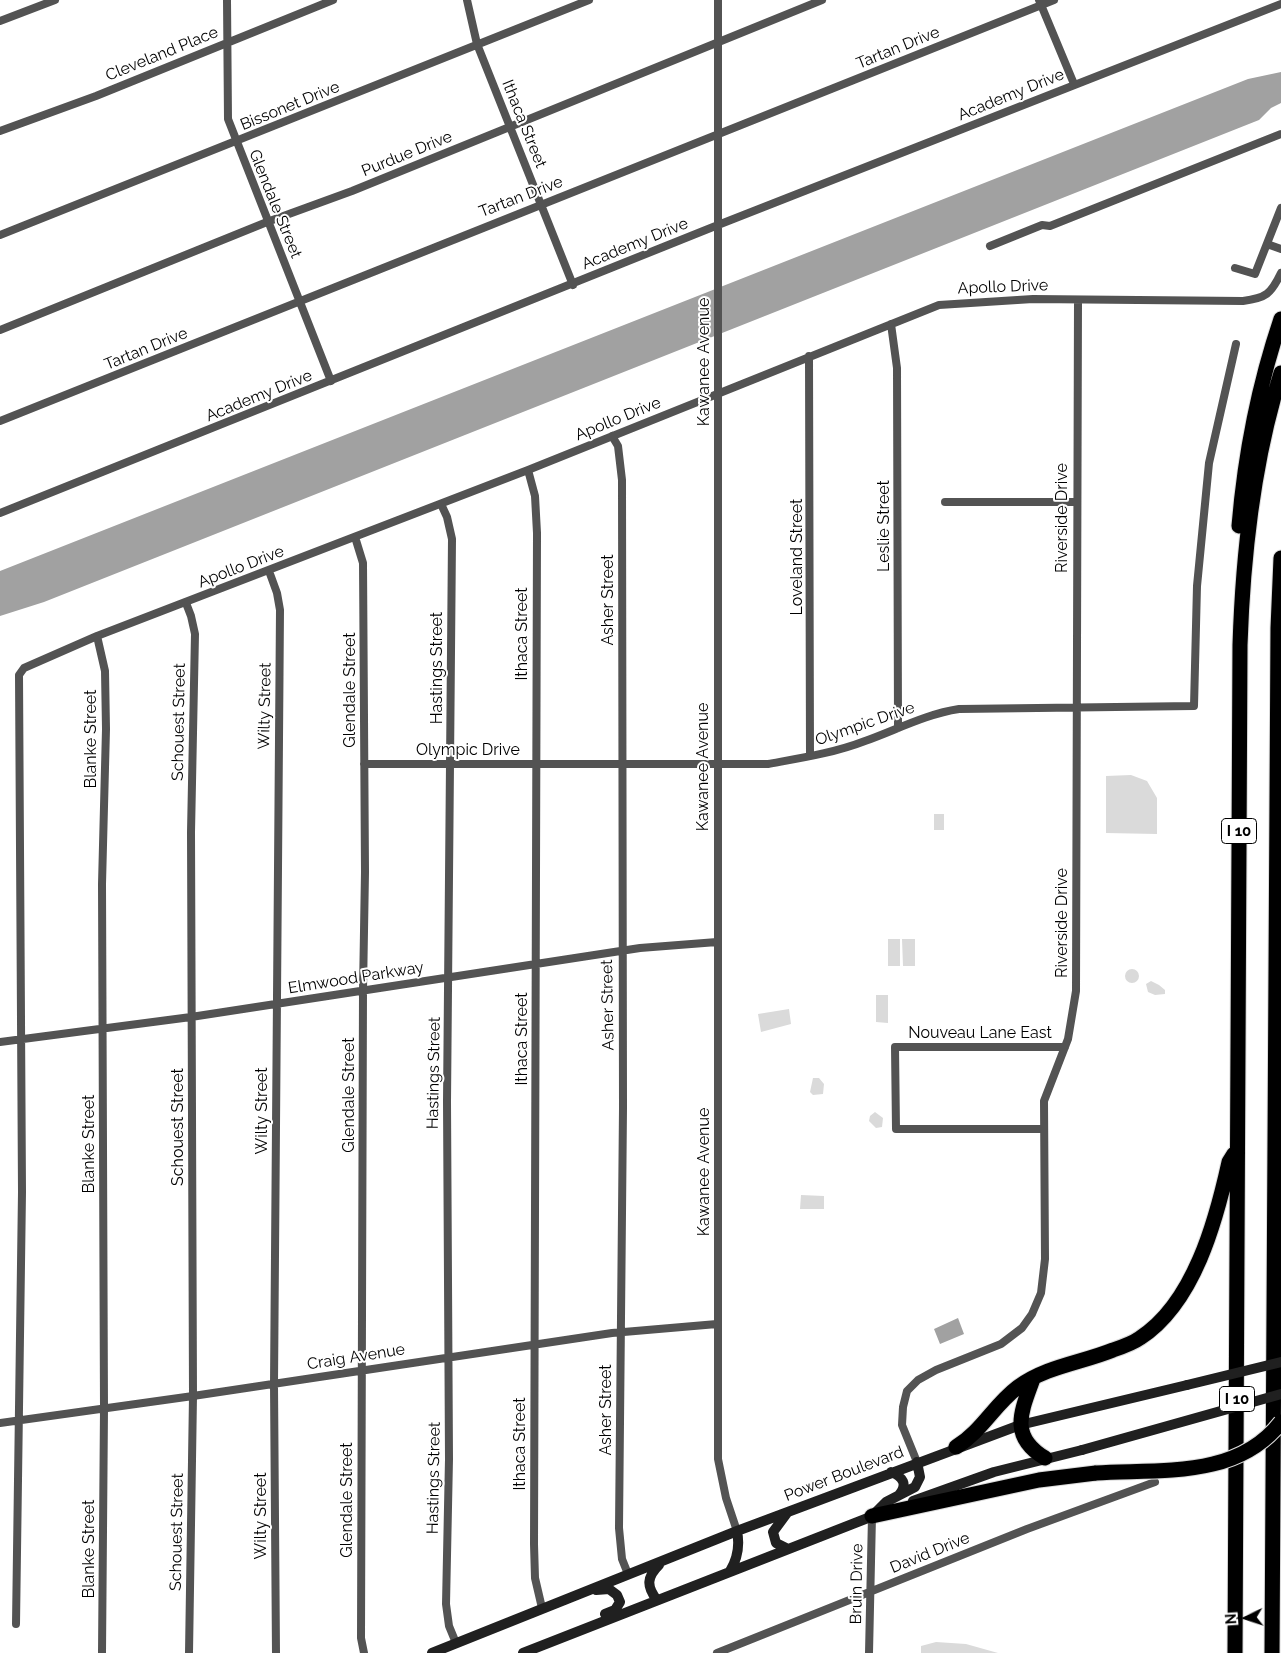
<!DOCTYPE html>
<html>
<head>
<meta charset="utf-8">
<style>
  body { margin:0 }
  #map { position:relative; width:1281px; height:1653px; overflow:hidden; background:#fff; font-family:Raleway,sans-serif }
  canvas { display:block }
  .north { position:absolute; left:1221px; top:1593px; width:50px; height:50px; -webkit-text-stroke:4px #fff; paint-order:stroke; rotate:266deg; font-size:14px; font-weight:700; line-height:20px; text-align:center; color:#000 }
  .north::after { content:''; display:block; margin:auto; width:18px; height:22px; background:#000; clip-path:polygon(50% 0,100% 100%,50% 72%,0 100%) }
</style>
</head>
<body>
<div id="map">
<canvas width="1281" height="1653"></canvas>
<div class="north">N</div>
</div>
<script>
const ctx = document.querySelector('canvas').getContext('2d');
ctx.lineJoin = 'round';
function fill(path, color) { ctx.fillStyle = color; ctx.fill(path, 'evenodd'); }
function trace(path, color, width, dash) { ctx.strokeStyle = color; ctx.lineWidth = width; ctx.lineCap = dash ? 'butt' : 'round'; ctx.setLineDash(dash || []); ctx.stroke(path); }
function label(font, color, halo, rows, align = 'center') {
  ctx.font = font + ' Raleway,sans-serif'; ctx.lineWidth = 4; ctx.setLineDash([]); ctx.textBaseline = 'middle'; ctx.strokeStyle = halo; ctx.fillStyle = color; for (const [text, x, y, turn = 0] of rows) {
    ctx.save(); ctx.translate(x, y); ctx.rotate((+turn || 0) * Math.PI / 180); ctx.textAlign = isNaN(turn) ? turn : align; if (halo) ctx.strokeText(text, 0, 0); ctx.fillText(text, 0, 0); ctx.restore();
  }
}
fill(new Path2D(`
  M1131,775L1147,781L1157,798V834L1106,833V776Z
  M934,814H944V830H934Z
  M888,939H900V966H888Z
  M902,939H915V966H903Z
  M1125 976a7 7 0 1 1 14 0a7 7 0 1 1-14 0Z
  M1151,981L1159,985L1165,990V994L1155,995L1148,992L1146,984Z
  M876,995H888V1023L876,1022Z
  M789,1009L791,1024L761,1032L758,1014Z
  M813,1078H819L824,1084L823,1094L813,1095L810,1092Z
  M875,1112L883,1118L882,1127L876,1128L869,1121L870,1116Z
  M801,1195L824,1196V1209H800Z
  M936,1642L966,1644L998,1653H921V1646Z`), '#dadada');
fill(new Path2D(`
  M1281,72V103L1271,108L1259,120L44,602L0,616V571L1248,79Z
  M958,1318L964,1334L940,1344L934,1329Z`), '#a1a1a1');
const highway = new Path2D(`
  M1239,526C1245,455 1258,387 1281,319
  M1033,1379C1021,1412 1009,1436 1045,1458
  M956,1447C982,1431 994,1405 1018,1387C1047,1366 1081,1363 1113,1350C1122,1347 1133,1343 1140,1338C1194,1303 1216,1221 1229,1162L1234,1154
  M872,1516L1039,1480L1096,1473
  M1235,1653L1240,645C1243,553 1253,461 1281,373
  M1272,1653L1278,628L1281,558`);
trace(highway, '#dbdbdb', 17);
trace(new Path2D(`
  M227,0L228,119L331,381
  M467,0L477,44L573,285
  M718,0V1459L726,1498L737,1531
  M1039,0L1074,84
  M0,21L55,0
  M0,131L96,96L333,0
  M0,235L589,0
  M1267,244L1281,249
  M990,246L1042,225L1050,226L1281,134
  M1235,268L1255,274L1281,208
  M891,324L897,368L898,728
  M0,330L267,222L352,191L822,0
  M809,356L810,756
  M0,421L1054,0
  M612,436L618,446L622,480L623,1108L619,1528L622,1559L628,1574
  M528,470L535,496L537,533L534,1544L535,1578L542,1608
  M945,502H1076
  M441,504L447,517L452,539L447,1102L449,1459L446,1604L449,1626L456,1643
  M0,513L718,225L1281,4
  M355,537L363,563L365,872L363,990L361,1638L364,1653
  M269,571L277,593L280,610L274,1384L276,1653
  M186,603L191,616L195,634L191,832L193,1396L189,1653
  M97,636L105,671L106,729L102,884L104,1409L102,1653
  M364,764H768C801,758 834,753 865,741C896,730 926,714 959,709L1194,706L1197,586L1209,463L1236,344
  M0,1042L191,1017L640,948L717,942
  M1044,1129H896L895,1047H1065
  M0,1423L193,1396L612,1333L717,1324
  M917,1462L902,1425L903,1407L907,1391L918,1380L936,1370L1001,1344L1022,1328L1032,1314L1041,1293L1045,1259L1044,1101L1068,1039L1076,991L1078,300
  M16,1624L22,1192L19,675L24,668L97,636L528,470L939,305L1033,299L1243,301C1266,298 1271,294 1281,273
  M717,1653L1027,1529L1155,1482
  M869,1653L872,1516`), '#535353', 8);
trace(new Path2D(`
  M891,1472C903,1477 908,1484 899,1495
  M913,1501L994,1472L1082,1450
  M873,1515L886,1502L915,1487L920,1477L917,1462
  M786,1548L776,1543L773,1532L787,1513
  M730,1571C738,1558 740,1546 737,1531
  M596,1590L609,1589L617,1595L620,1602L615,1610L605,1614
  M657,1600C646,1586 647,1577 659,1565
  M432,1653L737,1531L1020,1425L1187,1385
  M523,1653L878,1514`), '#202020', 10);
trace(highway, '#000', 15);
const highwayBridge = new Path2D(`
  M1096,1473C1160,1469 1237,1479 1281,1422`);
trace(highwayBridge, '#dbdbdb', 17, []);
trace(new Path2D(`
  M1187,1385L1281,1362
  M1082,1450L1281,1394`), '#202020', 10);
trace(highwayBridge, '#000', 15);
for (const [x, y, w] of [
  [1239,831,35],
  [1237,1399,35]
]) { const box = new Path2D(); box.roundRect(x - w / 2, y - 12.5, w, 25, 4); ctx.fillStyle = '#fff'; ctx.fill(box); trace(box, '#000', 1); }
label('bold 15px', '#000', null, [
  ["I 10",1239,831],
  ["I 10",1237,1399]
]);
label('16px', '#000', '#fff', [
  ["Tartan Drive",898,48,-22],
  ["Cleveland Place",162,54,-22],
  ["Academy Drive",1011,95,-22],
  ["Bissonet Drive",290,106,-22],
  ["Ithaca Street",524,124,68],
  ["Purdue Drive",407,154,-22],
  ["Tartan Drive",521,197,-21],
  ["Glendale Street",275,204,68],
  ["Academy Drive",635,244,-22],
  ["Apollo Drive",1003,287,-2],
  ["Tartan Drive",146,349,-22],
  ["Kawanee Avenue",704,362,-90],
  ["Academy Drive",259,396,-22],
  ["Apollo Drive",618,419,-22],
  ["Riverside Drive",1062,518,-90],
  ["Leslie Street",884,526,-90],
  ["Loveland Street",797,557,-90],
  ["Apollo Drive",241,567,-21],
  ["Asher Street",608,600,-90],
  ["Ithaca Street",522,634,-90],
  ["Hastings Street",437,668,-90],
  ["Glendale Street",350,690,-90],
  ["Wilty Street",265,706,-89],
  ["Schouest Street",179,722,-89],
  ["Olympic Drive",865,724,-19],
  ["Blanke Street",91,739,-90],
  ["Olympic Drive",468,750],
  ["Kawanee Avenue",703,767,-90],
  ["Riverside Drive",1062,923,-90],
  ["Elmwood Parkway",356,978,-9],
  ["Asher Street",608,1005,-91],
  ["Nouveau Lane East",980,1033],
  ["Ithaca Street",522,1039,-90],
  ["Hastings Street",434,1073,-89],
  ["Glendale Street",349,1095,-90],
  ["Wilty Street",262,1111,-90],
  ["Schouest Street",178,1127,-90],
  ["Blanke Street",89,1144,-90],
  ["Kawanee Avenue",704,1172,-90],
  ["Craig Avenue",356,1357,-9],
  ["Asher Street",606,1410,-90],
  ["Ithaca Street",520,1444,-90],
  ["Power Boulevard",844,1474,-21],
  ["Hastings Street",434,1478,-89],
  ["Glendale Street",347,1500,-90],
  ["Wilty Street",261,1516,-90],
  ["Schouest Street",177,1532,-89],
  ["Blanke Street",89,1549,-90],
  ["David Drive",930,1553,-22],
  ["Bruin Drive",857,1584,-89]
]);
</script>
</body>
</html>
